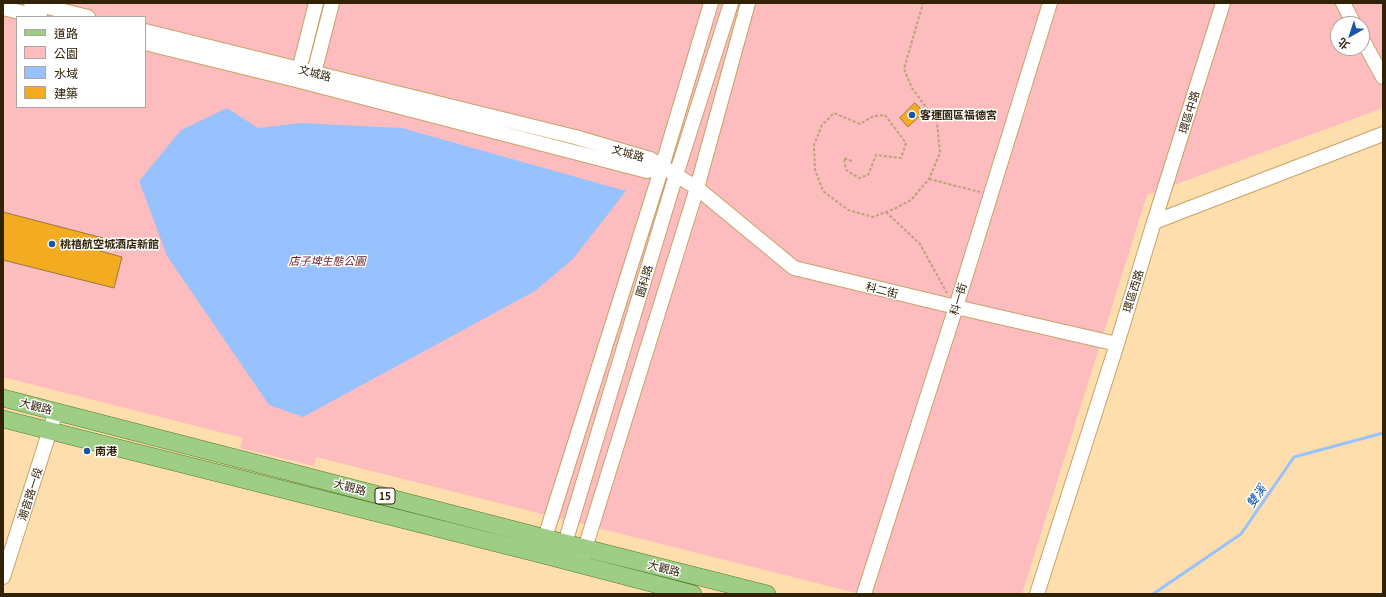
<!DOCTYPE html>
<html>
<head>
<meta charset="utf-8">
<style>
  body { margin:0 }
  #map { position:relative; width:1386px; height:597px; overflow:hidden; background:#ffdeae; font-family:Georgia,"Noto Sans TC",serif }
  canvas { display:block }
  .frame { position:absolute; inset:0; border:4px solid #302107; pointer-events:none }
  .legend { position:absolute; left:16px; top:16px; width:130px; height:92px; box-sizing:border-box; background:#fff; border:1px solid #aca69c; margin:0; padding:5px 7px; list-style:none; font-size:12px; color:#302107 }
  .legend li { display:flex; align-items:center; gap:8px; height:20px }
  .legend b { width:20px; border:1px solid #aca69c }
  .north { position:absolute; left:1330px; top:16px; width:40px; height:40px; box-sizing:border-box; background:#fff; border:1px solid #aca69c; border-radius:50%; rotate:219deg; font-size:11px; font-weight:700; line-height:16px; text-align:center; color:#302107 }
  .north::after { content:''; display:block; margin:auto; width:14px; height:18px; background:#1556a6; clip-path:polygon(50% 0,100% 100%,50% 72%,0 100%) }
</style>
</head>
<body>
<div id="map">
<canvas width="1386" height="597"></canvas>
<div class="frame"></div>
<ul class="legend">
<li><b style="height:5px;background:#9ecd85"></b>道路</li>
<li><b style="height:11px;background:#fdbdbf"></b>公園</li>
<li><b style="height:11px;background:#98c2fd"></b>水域</li>
<li><b style="height:11px;background:#f3ab21"></b>建築</li>
</ul>
<div class="north">北</div>
</div>
<script>
const ctx = document.querySelector('canvas').getContext('2d');
ctx.lineJoin = 'round';
function fill(path, color) { ctx.fillStyle = color; ctx.fill(path, 'evenodd'); }
function trace(path, color, width, dash) { ctx.strokeStyle = color; ctx.lineWidth = width; ctx.lineCap = dash ? 'butt' : 'round'; ctx.setLineDash(dash || []); ctx.stroke(path); }
function label(font, color, halo, rows, align = 'center') {
  ctx.font = font + ' Georgia,"Noto Sans TC",serif'; ctx.lineWidth = 3; ctx.setLineDash([]); ctx.textBaseline = 'middle'; ctx.strokeStyle = halo; ctx.fillStyle = color; for (const [text, x, y, turn = 0] of rows) {
    ctx.save(); ctx.translate(x, y); ctx.rotate((+turn || 0) * Math.PI / 180); ctx.textAlign = isNaN(turn) ? turn : align; if (halo) ctx.strokeText(text, 0, 0); ctx.fillText(text, 0, 0); ctx.restore();
  }
}
fill(new Path2D(`
  M3,3H1383V108L1147,195L1022,594H860L316,457L314,466L240,448L243,438L3,377ZM17,17H145V107H17ZM1338,24H1362V48H1338Z`), '#fdbdbf');
fill(new Path2D(`
  M227,108L258,128L301,123L402,128L626,191L573,259L535,291L303,417L269,405L167,256L139,181L181,130Z`), '#98c2fd');
trace(new Path2D(`
  M1153,594L1241,534L1294,457L1383,433`), '#98c2fd', 3);
const building = new Path2D(`
  M915,103L924,112L908,127L900,118Z
  M3,212L103,238L100,251L122,257L114,288L3,260Z`);
fill(building, '#f3ab21');
trace(building, '#9c773c', 1);
const minor = new Path2D(`
  M31,3L88,17
  M1343,3L1354,24
  M3,8L40,17
  M145,31L575,137L650,159L697,188L794,268L956,307L1117,344
  M1362,39L1383,77
  M145,43L296,80L647,171L662,167
  M297,78L316,3
  M312,81L332,3
  M1154,222L1223,3
  M542,547L662,167L711,3
  M562,553L676,175L731,3
  M582,558L697,188L748,3
  M3,577L56,411
  M864,594L956,307L1050,3
  M1037,594L1117,344L1154,222L1383,134`);
const major = new Path2D(`
  M3,398L565,543L767,594
  M3,419L540,554L693,594`);
trace(minor, '#c9a166', 16);
trace(major, '#4d7b24', 18);
trace(new Path2D(`
  M852,161L844,158L846,170L859,178L868,175L876,155L901,158L906,143L885,115L874,116L860,124L834,113L822,125L814,145L815,170L823,191L848,210L873,217L896,208L911,200L929,179L940,153L937,122L912,88L904,69L923,3
  M929,179L980,192
  M886,212L920,244L947,293`), '#bca178', 2, [3, 2]);
trace(minor, '#fff', 14);
trace(major, '#9ecd85', 17);
for (const [x, y, r, color] of [
  [912,115,4,"#1556a6"],
  [52,244,4,"#1556a6"],
  [87,451,4,"#1556a6"]
]) { const dot = new Path2D(); dot.arc(x, y, r, 0, 2 * Math.PI); ctx.fillStyle = color; ctx.fill(dot); trace(dot, '#fff', 1.5); }
for (const [x, y, w] of [
  [385,496,20]
]) { const box = new Path2D(); box.roundRect(x - w / 2, y - 8, w, 16, 3); ctx.fillStyle = '#fff'; ctx.fill(box); trace(box, '#302107', 1); }
label('bold 10px', '#302107', null, [
  ["15",385,496]
]);
label('11px', '#302107', '#fff', [
  ["文城路",315,73,14],
  ["環區中路",1189,112,-73],
  ["文城路",628,153,16],
  ["園科路",644,281,-73],
  ["科二街",882,290,14],
  ["環區西路",1133,291,-73],
  ["科一街",958,299,-73],
  ["大觀路",36,406,14],
  ["大觀路",350,487,15],
  ["潮音路一段",30,494,-72],
  ["大觀路",664,568,14]
]);
label('bold 11px', '#302107', '#fff', [
  ["客運園區福德宮",920,115],
  ["桃禧航空城酒店新館",60,244],
  ["南港",95,451]
], 'left');
label('italic 11px', '#691925', '#fff', [
  ["店子埤生態公園",327,261]
]);
label('italic 12px', '#0751a5', '#fff', [
  ["雙溪",1256,496,-55]
]);
</script>
</body>
</html>
